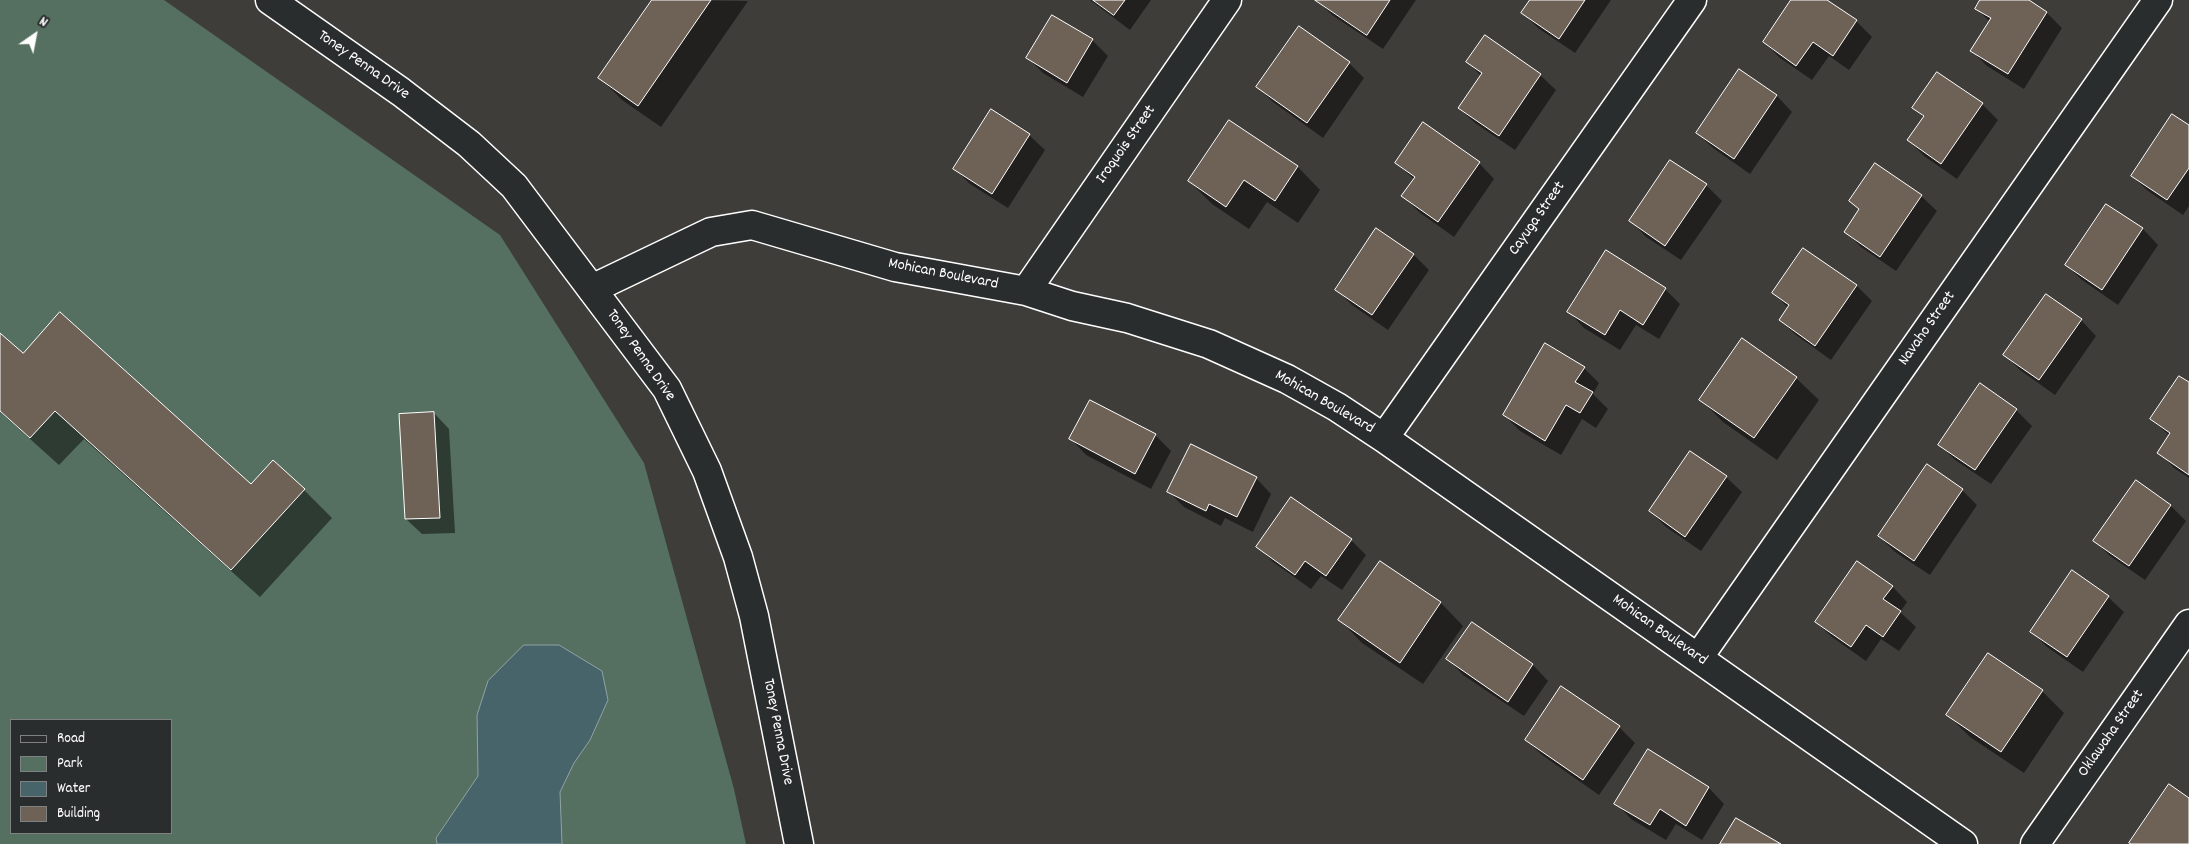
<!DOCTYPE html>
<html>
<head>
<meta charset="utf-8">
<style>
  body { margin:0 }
  #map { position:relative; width:2189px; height:844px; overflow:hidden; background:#3e3d3a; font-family:Dekko,sans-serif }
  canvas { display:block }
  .legend { position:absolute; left:10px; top:719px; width:162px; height:115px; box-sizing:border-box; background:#2a2d2e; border:1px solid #7f8182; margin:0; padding:6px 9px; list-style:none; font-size:15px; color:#fff }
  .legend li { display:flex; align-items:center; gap:10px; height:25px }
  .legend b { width:25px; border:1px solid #7f8182 }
  .north { position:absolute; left:10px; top:10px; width:50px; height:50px; -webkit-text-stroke:4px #2a2d2e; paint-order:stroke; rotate:33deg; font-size:14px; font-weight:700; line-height:20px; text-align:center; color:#fff }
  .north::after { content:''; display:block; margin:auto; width:18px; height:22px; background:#fff; clip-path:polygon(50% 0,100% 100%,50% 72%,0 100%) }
</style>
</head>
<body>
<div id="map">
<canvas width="2189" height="844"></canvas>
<ul class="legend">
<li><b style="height:6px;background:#2a2d2e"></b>Road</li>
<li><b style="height:14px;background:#557060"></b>Park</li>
<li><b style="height:14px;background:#47646a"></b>Water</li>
<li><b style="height:14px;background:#6e6155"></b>Building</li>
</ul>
<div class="north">N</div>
</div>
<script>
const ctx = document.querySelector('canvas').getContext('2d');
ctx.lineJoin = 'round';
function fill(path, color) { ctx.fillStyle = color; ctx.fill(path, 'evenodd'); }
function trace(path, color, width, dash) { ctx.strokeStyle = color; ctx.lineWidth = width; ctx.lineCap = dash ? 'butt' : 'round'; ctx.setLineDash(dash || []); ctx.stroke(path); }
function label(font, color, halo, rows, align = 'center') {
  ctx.font = font + ' Dekko,sans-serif'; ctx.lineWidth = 4; ctx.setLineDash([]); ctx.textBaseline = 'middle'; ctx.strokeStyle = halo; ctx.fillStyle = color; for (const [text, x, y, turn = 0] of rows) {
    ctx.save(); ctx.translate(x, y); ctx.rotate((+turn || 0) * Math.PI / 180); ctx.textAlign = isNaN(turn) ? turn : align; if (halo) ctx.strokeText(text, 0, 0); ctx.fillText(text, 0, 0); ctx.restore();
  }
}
fill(new Path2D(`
  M0,0H164L500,235L644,463L734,789L746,844H0ZM11,720H171V833H11Z`), '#557060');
const water = new Path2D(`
  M524,645H559L602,671L608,700L590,740L574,763L560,792L562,844H437L436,838L478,776L477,715L488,681Z`);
fill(water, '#47646a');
trace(water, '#91a2a6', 1);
fill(new Path2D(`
  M653,0L748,1L661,127L622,100L600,78Z
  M1090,0H1151L1130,30Z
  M1317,0H1416L1383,49L1332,15Z
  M1532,0H1611L1575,53L1538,28L1523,13Z
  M1793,0H1825L1856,21L1872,37L1849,70L1829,56L1812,80L1780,58L1764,42Z
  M1982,0H2026L2047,13L2062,28L2024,89L1987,66L1972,51L1990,22L1977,9Z
  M1092,40L1108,56L1083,97L1043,73L1028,58Z
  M1468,62L1540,75L1556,90L1515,150L1475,123L1459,108L1481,76Z
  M1349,63L1364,78L1323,138L1273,102L1257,87Z
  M1739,71L1777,96L1792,112L1750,174L1713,148L1697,133Z
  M1982,104L1998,120L1957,179L1924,156L1908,140L1924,118L1914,107Z
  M1230,121L1298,167L1320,190L1298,223L1267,202L1249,229L1212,204L1189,181Z
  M2189,127V206L2183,215L2148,191L2132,176Z
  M1029,135L1045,150L1008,208L970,184L955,169Z
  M1671,162L1706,185L1722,201L1681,260L1646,237L1631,221Z
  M1396,163H1479L1494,179L1454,237L1419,212L1403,196L1415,180Z
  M1921,196L1937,211L1896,271L1861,247L1846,232L1860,210L1851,201Z
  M2107,205L2143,229L2158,245L2118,305L2082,280L2066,265Z
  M1377,230L1414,255L1429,270L1388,330L1352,305L1336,289Z
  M1803,250L1857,286L1872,301L1831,360L1796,335L1780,320L1788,308L1774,293Z
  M1665,289L1680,304L1659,339L1636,325L1620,350L1584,328L1569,312Z
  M2081,320L2096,336L2055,395L2020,370L2005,355Z
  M0,335L23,355L251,486L304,490L332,518L260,597L84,439L59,465L0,412Z
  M1584,368L1599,383L1593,394L1608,409L1596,428L1582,419L1561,455L1520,431L1504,415Z
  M1796,378L1819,400L1777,460L1723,422L1701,400Z
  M2189,384V478L2174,468L2159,452L2170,436L2151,419Z
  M2016,410L2032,426L1991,484L1955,460L1939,444Z
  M434,413L449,429L455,533L422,534L406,519Z
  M1155,435L1171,451L1151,489L1086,455L1071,439Z
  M1726,477L1742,492L1701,551L1666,527L1650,511Z
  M1256,478L1271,494L1253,532L1225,518L1221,526L1184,507L1168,491Z
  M2136,482L2171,506L2186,521L2145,580L2110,556L2095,541Z
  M1962,490L1977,505L1930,575L1895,552L1879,536Z
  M1351,540L1366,555L1342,590L1321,576L1311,589L1273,562L1258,547Z
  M1380,562L1441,603L1463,626L1423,684L1362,643L1340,620Z
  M1892,586L1907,602L1900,612L1916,627L1899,651L1881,639L1866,661L1832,637L1816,622Z
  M2108,597L2124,612L2083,672L2047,647L2032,632Z
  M1472,624L1533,665L1548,681L1524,716L1463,675L1448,659Z
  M1562,688L1619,727L1635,743L1599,795L1542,755L1526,740Z
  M2042,691L2064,713L2024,773L1970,737L1948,715Z
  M1648,751L1709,788L1724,804L1702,840L1676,824L1666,840L1631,819L1616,803Z`), '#0007');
const building = new Path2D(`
  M652,0H711L638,106L598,78Z
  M1093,0H1125L1114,15Z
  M1315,0H1390L1367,35Z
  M1530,0H1585L1559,39L1521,13Z
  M1791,0H1827L1857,20L1833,56L1813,42L1796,66L1763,42Z
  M1980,0H2029L2047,12L2008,74L1970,51L1991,18L1975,9Z
  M1052,15L1093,39L1067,83L1026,58Z
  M1299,26L1350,62L1307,123L1256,87Z
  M1485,35L1541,74L1499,136L1458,108L1482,73L1466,62Z
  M1739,69L1777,95L1734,159L1696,133Z
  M1937,72L1983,103L1941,164L1907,140L1924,116L1912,108Z
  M991,109L1030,134L992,194L953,169Z
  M2172,114L2189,125V168L2167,200L2131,176Z
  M1229,120L1298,166L1275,201L1244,180L1226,207L1188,181Z
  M1423,122L1480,162L1438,222L1401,196L1415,177L1395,163Z
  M1670,160L1707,184L1665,246L1629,221Z
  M1875,163L1922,195L1880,257L1844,232L1859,209L1849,201Z
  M2106,204L2143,228L2102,290L2065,265Z
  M1376,228L1414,254L1372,315L1335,290Z
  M1803,248L1857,285L1815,346L1779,320L1789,305L1772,293Z
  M1606,250L1666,288L1643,325L1620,310L1605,335L1567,312Z
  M2046,294L2082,319L2039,380L2003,355Z
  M60,312L251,484L273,460L305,489L231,570L55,411L30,438L0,411V333L23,353Z
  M1742,338L1797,377L1754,438L1699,400Z
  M1545,343L1585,367L1575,382L1593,392L1580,413L1566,405L1545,441L1503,415Z
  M2179,376L2189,382V475L2157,453L2170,433L2150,419Z
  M1980,383L2017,409L1975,470L1938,445Z
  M1090,400L1156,434L1135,474L1069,439Z
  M434,412L440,518L405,519L399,414Z
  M1191,444L1257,477L1237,517L1209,504L1206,511L1167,492Z
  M1690,451L1727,476L1685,537L1649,511Z
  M1927,464L1963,489L1914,561L1878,536Z
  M2136,480L2171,505L2129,566L2093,541Z
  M1291,497L1352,539L1326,576L1305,561L1295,575L1256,547Z
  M1380,561L1441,602L1400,663L1338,620Z
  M1857,561L1893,586L1883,599L1901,611L1883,637L1866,625L1851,647L1815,622Z
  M2072,570L2109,596L2067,657L2030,632Z
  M1472,622L1533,664L1508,702L1446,659Z
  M1988,653L2043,690L2001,752L1946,715Z
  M1561,686L1620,726L1583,780L1525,740Z
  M1648,749L1709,787L1686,826L1660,809L1650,825L1614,804Z
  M2169,784L2189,798V844H2131L2129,843Z
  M1736,818L1781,844H1720Z`);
fill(building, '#6e6155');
trace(building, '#fff', 1);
const minor = new Path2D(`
  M592,289L711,232L752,225L895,267L1026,291L1072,306L1127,318L1209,344L1287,379L1337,407L1384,438L1963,844
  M1026,291L1227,0
  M1384,438L1692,0
  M1698,658L2158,0
  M2035,844L2189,624`);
const tertiary = new Path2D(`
  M270,0L401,92L469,144L514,186L667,389L707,471L738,557L754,616L799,844`);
trace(minor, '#fff', 31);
trace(tertiary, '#fff', 31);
trace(minor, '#2a2d2e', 28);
trace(tertiary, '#2a2d2e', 28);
label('16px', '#fff', '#2a2d2e', [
  ["Toney Penna Drive",363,66,35],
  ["Iroquois Street",1127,145,-55],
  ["Cayuga Street",1538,219,-55],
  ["Mohican Boulevard",943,275,11],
  ["Navaho Street",1928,329,-55],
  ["Toney Penna Drive",640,356,55],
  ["Mohican Boulevard",1324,403,30],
  ["Mohican Boulevard",1659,631,35],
  ["Toney Penna Drive",777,732,79],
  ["Oklawaha Street",2112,734,-55]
]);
</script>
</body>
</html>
